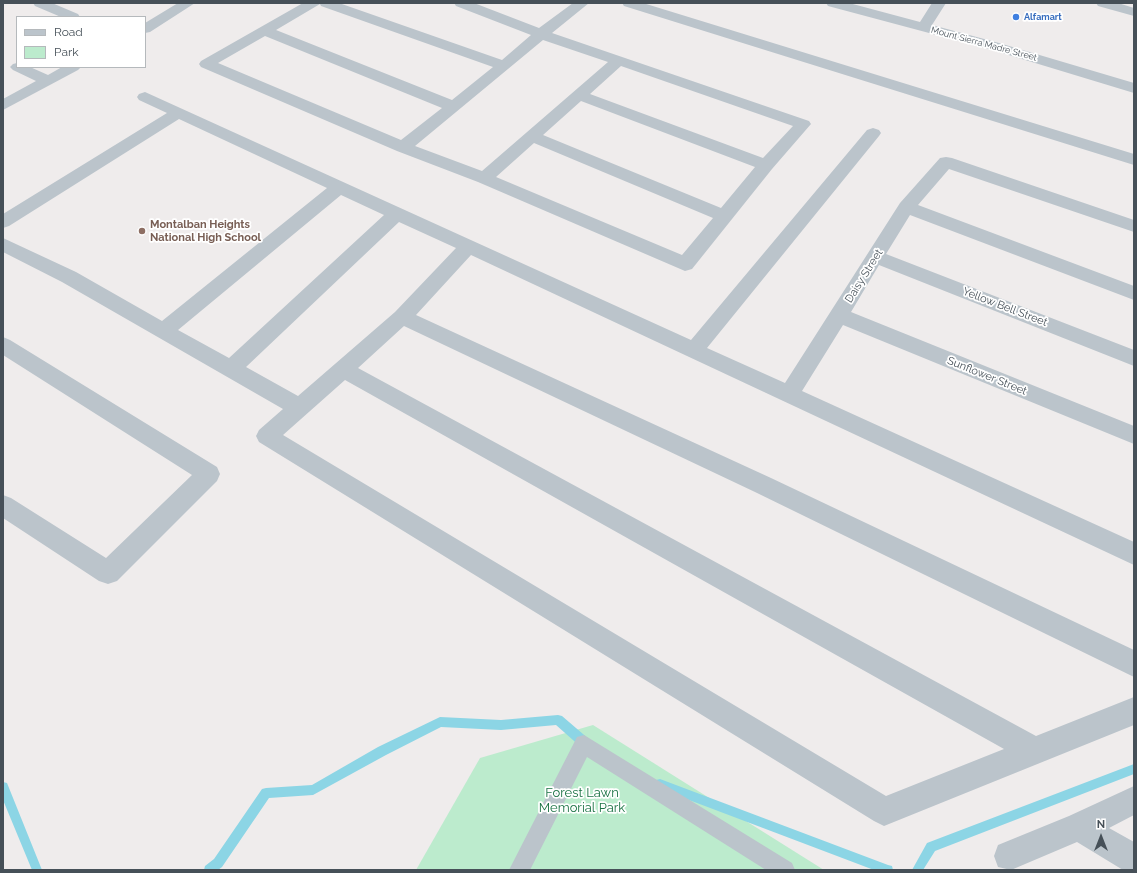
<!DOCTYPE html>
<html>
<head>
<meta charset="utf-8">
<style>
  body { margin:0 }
  #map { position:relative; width:1137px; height:873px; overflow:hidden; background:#efecec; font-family:Raleway,sans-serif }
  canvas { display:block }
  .frame { position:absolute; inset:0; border:4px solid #465058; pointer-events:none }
  .legend { position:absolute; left:16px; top:16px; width:130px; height:52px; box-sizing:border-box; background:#fff; border:1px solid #b5b9bc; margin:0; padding:5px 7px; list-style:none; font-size:12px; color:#465058 }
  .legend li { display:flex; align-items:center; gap:8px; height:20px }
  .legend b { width:20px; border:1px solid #b5b9bc }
  .north { position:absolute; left:1081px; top:817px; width:40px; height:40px; -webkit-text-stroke:3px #fff; paint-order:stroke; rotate:0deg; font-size:11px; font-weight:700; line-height:16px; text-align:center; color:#465058 }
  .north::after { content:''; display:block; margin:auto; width:14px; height:18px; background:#465058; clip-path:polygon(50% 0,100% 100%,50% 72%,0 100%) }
</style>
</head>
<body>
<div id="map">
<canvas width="1137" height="873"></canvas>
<div class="frame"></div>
<ul class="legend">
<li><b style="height:5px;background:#bbc4cb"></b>Road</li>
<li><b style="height:11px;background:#bcebcd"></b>Park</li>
</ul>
<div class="north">N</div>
</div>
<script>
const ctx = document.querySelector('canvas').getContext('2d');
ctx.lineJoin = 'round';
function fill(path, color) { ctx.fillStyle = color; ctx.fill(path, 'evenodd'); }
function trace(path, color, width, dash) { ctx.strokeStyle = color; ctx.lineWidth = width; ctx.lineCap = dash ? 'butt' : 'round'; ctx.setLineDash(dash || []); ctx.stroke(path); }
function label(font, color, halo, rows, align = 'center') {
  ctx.font = font + ' Raleway,sans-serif'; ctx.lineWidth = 3.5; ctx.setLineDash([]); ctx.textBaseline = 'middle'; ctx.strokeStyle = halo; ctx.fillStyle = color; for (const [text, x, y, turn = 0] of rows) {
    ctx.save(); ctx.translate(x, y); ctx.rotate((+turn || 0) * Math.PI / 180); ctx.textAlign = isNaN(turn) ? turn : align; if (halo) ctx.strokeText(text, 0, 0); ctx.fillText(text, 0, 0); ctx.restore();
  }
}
fill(new Path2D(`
  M593,725L824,870H416L480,758Z`), '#bcebcd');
fill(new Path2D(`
  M558,715L562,716L590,740L591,744L590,748L586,749L582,748L556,725L501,730L441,727L386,755L313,795L269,798L222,867L218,870H204L205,866L214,859L262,789L266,788L312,785L378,747L440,717L501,720Z
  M1134,764V774L935,851L923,870H912L927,843Z
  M660,779L888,865L892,866L893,870H874L660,789L656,788L655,784L656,780Z
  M3,782L7,783L42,870H32L3,800Z`), '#8cd5e5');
fill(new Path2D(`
  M584,735L792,863L795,870H766L587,757L530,870H509L577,737Z`), '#bbc4cb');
fill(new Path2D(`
  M33,3H52L78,14L80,17H61L35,6Z
  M178,3H195L150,32L145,33V23Z
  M303,3H339L502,60L531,35L456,6L454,3H474L539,28L573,3H589L552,33L809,121L811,124L772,169L692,269L685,271L478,182L397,151L201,67L199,64L201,61ZM320,4L321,6L493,67L452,100L276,30ZM265,36L442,108L401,140L218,63ZM543,40L608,62L482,171L415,146ZM621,66L793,126L763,158L590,94ZM581,101L755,167L721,208L543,135ZM534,143L713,218L682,255L496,177Z
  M622,3H643L1134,154V165L624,6Z
  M826,3H849L920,22L932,3H946L932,25L999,43L1134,83V93L989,49L828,6Z
  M1096,3H1118L1134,8V16L1098,6Z
  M17,63V67H30L48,75L62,67H81L78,70L3,110V99L36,81L13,70L10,67L13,64Z
  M145,92L691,340L867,130L873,128L879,130L881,133L879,136L707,348L785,383L900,203L940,158L946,157L952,158L1134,220V232L949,169L918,205L1134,286V300L910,215L886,254L1134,350V366L879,265L851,312L1134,426V444L843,325L802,391L1134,542V565L471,255L416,315L771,478L1134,650V677L755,492L404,326L358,368L1036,736L1134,697V725L884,826L874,821L259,442L256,436L259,430L283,409L62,282L3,252V238L76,272L162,321L327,188L179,119L9,226L3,228V214L167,113L139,100L137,97L139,94ZM341,195L384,215L229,358L178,330ZM399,222L456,248L395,312L298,396L246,367ZM345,380L1004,749L886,796L283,435Z
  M3,337L10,340L217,467L220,474L217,481L117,581L108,584L99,581L3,518V495L11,498L106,558L192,475L3,355Z
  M1134,786V815L1109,828L1134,842V870H1123L1077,842L1011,870L998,867L994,856L998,845L1069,816Z`), '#bbc4cb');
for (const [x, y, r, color] of [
  [1016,17,4,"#3f7fe0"],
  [142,231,4,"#8d6e63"]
]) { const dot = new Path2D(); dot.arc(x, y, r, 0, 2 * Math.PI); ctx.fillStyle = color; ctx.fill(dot); trace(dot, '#fff', 1.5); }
label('bold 9px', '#366cbe', '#fff', [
  ["Alfamart",1024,17]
], 'left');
label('9px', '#465058', '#fff', [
  ["Mount Sierra Madre Street",984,44,15]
]);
label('bold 11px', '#785e54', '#fff', [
  ["Montalban Heights",150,225],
  ["National High School",150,238]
], 'left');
label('11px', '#465058', '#fff', [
  ["Daisy Street",864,276,-58],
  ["Yellow Bell Street",1005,307,21],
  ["Sunflower Street",987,376,22]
]);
label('13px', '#1c7345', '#fff', [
  ["Forest Lawn",582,793],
  ["Memorial Park",582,808]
]);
</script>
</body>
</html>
